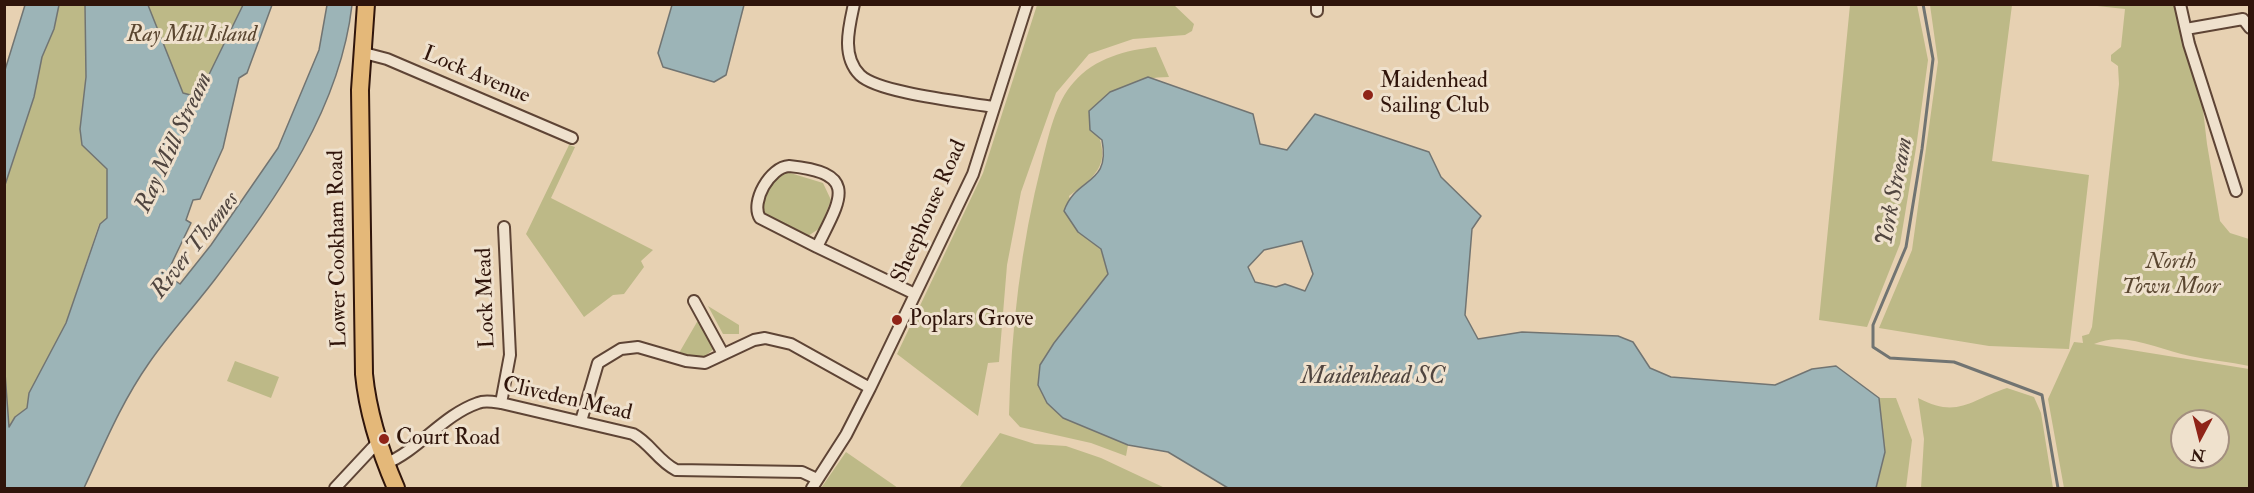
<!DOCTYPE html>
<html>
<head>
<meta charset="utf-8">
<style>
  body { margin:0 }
  #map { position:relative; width:2254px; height:493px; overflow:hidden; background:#e7d1b2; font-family:"IM FELL Double Pica",serif }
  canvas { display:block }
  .frame { position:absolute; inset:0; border:6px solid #30150b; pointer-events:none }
  .north { position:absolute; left:2170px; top:409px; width:60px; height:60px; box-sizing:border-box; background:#efe1cd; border:2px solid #a38f7f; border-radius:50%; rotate:187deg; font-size:16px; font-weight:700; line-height:24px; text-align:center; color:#30150b }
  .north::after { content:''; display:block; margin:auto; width:21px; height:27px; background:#8f2418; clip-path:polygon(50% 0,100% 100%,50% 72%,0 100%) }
</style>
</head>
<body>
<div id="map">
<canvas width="2254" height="493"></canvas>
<div class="frame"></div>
<div class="north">N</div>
</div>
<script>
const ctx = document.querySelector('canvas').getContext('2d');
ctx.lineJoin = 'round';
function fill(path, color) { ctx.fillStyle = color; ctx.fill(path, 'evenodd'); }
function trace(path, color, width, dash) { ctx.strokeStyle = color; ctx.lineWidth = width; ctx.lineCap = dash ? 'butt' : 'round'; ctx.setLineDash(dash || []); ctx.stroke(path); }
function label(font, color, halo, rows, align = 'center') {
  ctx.font = font + ' "IM FELL Double Pica",serif'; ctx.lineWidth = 6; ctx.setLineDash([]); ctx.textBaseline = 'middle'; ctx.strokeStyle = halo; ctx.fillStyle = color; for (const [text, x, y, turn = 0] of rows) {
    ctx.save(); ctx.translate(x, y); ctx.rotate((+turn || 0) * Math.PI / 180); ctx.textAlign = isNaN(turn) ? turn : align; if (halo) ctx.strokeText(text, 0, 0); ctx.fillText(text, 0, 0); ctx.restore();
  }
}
fill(new Path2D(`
  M59,5H85L86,77L80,129L108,169L107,218L99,224L66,323L29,393L27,408L15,417L8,427L4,373L5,185L34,97L42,57L54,29Z
  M148,5H243L198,97L183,94Z
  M1037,5H1174L1194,24L1192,31L1185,35L1133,39L1089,54L1056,93L1021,192L1007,265L999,362L988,363L978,416L897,354L983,173Z
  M1850,5H1917L1928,60L1916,148L1900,244L1867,327L1819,320Z
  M1930,5H2012L1992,161L2089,175L2069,349L1989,346L1879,328L1912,250L1938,62Z
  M2088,5H2176L2194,33L2207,144L2220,221L2230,233L2249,239V366C2230,362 2209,360 2190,356C2160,350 2124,330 2094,344L2249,369V488H2064L2048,399L2074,342L2083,343L2082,336L2089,334L2092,327L2119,84L2118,66L2111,61V55L2121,47L2125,9ZM2182,421H2218V457H2182Z
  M1156,47L1169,77C1137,77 1113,90 1089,111C1108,155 1111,167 1069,196L1078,232L1101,249L1108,275L1054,343L1040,365L1038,385L1047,403L1063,418L1128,445L1126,456L1091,443L1020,427L1009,415C1011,330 1021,245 1042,162C1049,135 1055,103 1074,82C1095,58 1126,50 1156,47Z
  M569,145L575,147L551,198L653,250L641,261L644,267L624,294L613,295L584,317L526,234Z
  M787,172L823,183L831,200L820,228L808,236L766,215L762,205L775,178Z
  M708,306L739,325V334H723Z
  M702,321L715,348L704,357H682L679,353L697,322Z
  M235,361L279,377L271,398L227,381Z
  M2007,388L2034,397L2041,413L2053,488H1921L1924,439L1918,398C1958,419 1970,400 2007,388Z
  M1879,398H1896L1912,440L1906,488H1876L1885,452Z
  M1000,433L1035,444L1066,446L1101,458L1165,488H959Z
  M846,452L898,488H821Z`), '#bdb987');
const water = new Path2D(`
  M25,5H59L54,29L42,57L34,97L5,185V70Z
  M85,5H148L183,93L198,97L243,5H272L247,73L239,78L223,148L200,199L193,200L186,220L191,223L169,269L174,280L180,284L211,245L278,148L319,50L327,5H352C340,109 278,196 216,278C194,307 169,334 149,363C121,403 104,445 84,488H5V373L9,427L15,417L27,408L29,393L66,323L100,224L107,218V169L82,145L80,129L86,77Z
  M672,5H744L726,75L714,82L663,67L658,53Z
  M1148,77L1253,114L1260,144L1287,150L1315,114L1429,152L1441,177L1481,216L1472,229L1465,315L1478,339L1522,332L1618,336L1633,342L1650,368L1671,377L1775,385L1812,369L1836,366L1879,398L1885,452L1876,488H1228L1168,452L1128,445L1063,418L1047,403L1038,385L1040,365L1054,343L1108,274L1101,249L1078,232L1064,211C1076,176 1111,186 1102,140L1090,130L1089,111L1110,92ZM1302,241L1313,274L1305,291L1285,284L1276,287L1255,282L1248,267L1264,250Z`);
fill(water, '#9cb4b7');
trace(water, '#717472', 1.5);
trace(new Path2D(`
  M1923,4L1933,59L1922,149L1906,247L1873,325V347L1890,358L1954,362L2042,395L2058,488`), '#717472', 3);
const minor = new Path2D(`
  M854,4C849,27 841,56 860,75C878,93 965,102 993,107
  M2180,4L2189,44L2236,191
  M1317,11V4
  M2186,29L2243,19L2250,28
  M364,53L387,59L572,138
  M789,166C861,173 840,200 817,247L760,218C750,202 770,167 789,166Z
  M817,247L915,294
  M694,301L723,354
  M501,403L510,355L504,227
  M581,421L598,363L621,349L638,347L686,361L705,363L754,340L765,338L791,344L870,388
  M385,464C419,450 443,415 478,403C485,400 494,402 501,403L633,434C650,443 658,461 676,470L802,472L817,479
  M335,488L377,443
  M812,488L846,435L870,388L973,174L1027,4`);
const primary = new Path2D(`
  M366,4L360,90L364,374C368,415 380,451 396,488`);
trace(minor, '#5e4435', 14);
trace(primary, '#30150b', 20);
trace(minor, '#efe1cd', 10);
trace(primary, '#e4b879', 16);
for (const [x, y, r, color] of [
  [1368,95,6,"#8f2418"],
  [897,320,6,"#8f2418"],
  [384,439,6,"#8f2418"]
]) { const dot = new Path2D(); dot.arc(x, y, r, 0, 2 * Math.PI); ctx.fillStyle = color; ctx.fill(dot); trace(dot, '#efe1cd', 2); }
label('italic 22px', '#5a4630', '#efe1cd', [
  ["Ray Mill Island",192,36],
  ["North",2171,263],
  ["Town Moor",2171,288]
]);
label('22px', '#30150b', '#efe1cd', [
  ["Lock Avenue",476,76,23],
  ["Sheephouse Road",930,212,-66],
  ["Lower Cookham Road",339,249,-91],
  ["Lock Mead",487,298,-92],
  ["Cliveden Mead",567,400,13]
]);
label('22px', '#30150b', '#efe1cd', [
  ["Maidenhead",1380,82],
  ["Sailing Club",1380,107],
  ["Poplars Grove",909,320],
  ["Court Road",396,439]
], 'left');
label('italic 24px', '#50453f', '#efe1cd', [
  ["Ray Mill Stream",175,143,-65],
  ["York Stream",1896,192,-79],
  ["River Thames",196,246,-52],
  ["Maidenhead SC",1373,378]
]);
</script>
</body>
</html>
